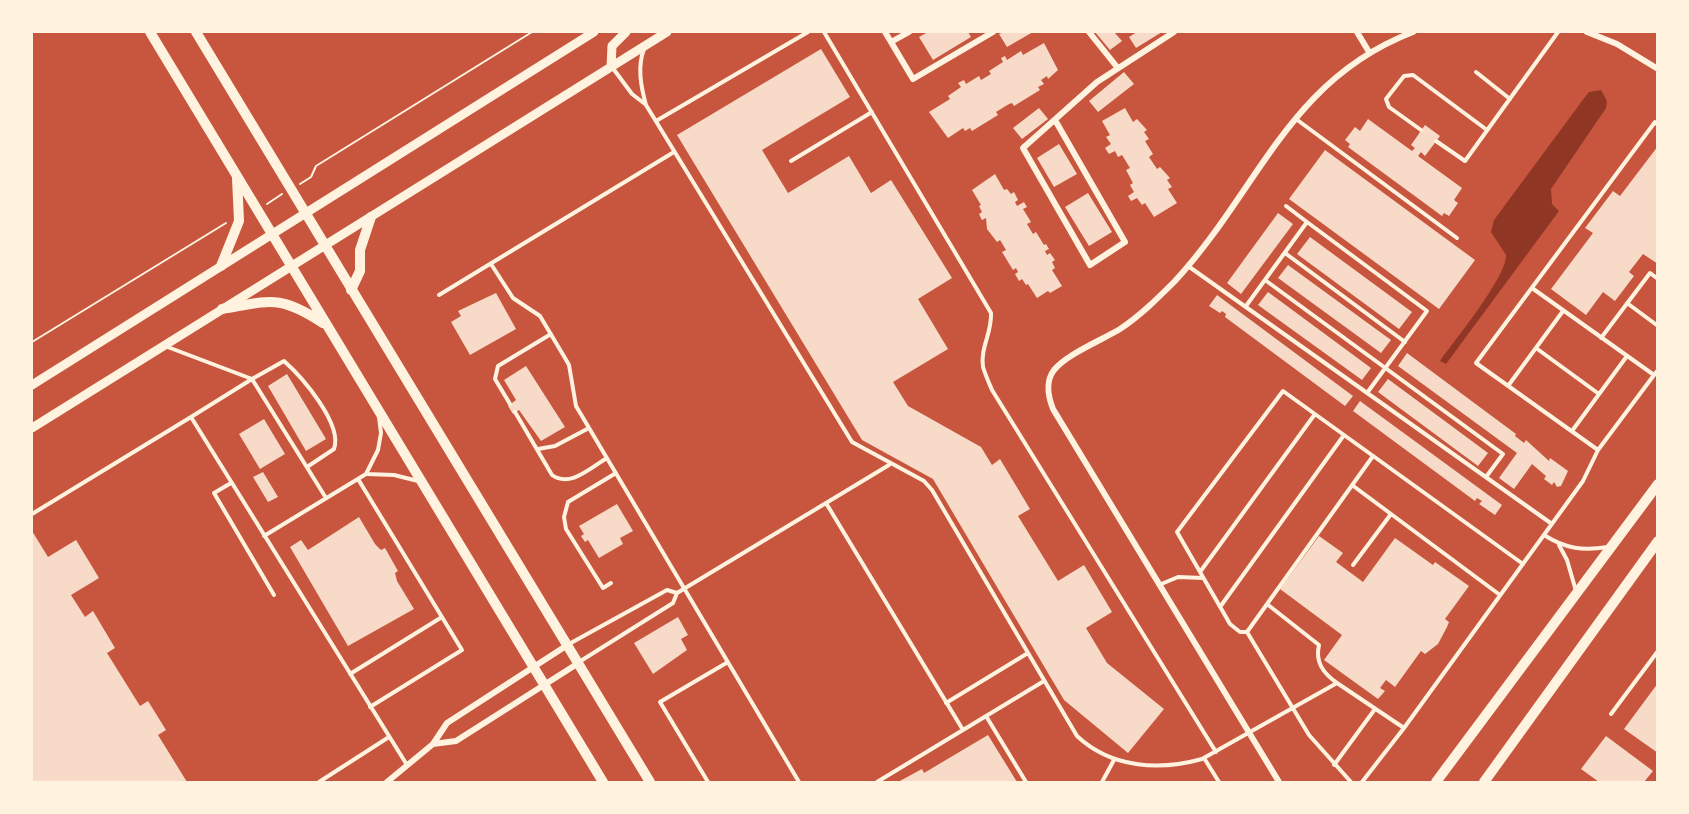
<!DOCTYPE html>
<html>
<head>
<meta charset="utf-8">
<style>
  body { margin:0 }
  #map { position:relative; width:1689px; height:814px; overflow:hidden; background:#c8553d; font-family:"Titillium Web",sans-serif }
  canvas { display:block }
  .frame { position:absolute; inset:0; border:33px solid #fff3e0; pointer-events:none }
</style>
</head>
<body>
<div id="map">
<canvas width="1689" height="814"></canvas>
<div class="frame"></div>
</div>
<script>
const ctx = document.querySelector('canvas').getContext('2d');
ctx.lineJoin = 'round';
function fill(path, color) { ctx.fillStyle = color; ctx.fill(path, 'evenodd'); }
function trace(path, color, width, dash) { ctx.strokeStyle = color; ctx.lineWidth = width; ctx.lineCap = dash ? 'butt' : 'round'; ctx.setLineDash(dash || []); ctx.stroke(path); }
fill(new Path2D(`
  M1601,90L1607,101L1606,108L1551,189L1552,204L1559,211L1446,364L1440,361C1454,341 1507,277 1506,255L1491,232L1494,220L1585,97L1589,92Z`), '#8f3625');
fill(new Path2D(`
  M928,32H968L971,37L933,60L919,37Z
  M1004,32H1033L1007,47L999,34Z
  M1095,32H1114L1122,41L1110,50Z
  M1137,32H1162L1136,48L1129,37Z
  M1044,43L1058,70L1048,79L1047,76L1041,80L1044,84L1038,87L1040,90L1014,106L1012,103L1009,104L996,112L998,115L972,131L970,128L965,131L963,128L948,138L929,112L950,99L948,96L961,87L958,83L964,80L966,84L979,76L981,80L991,74L989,71L1003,62L1001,58L1005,56L1007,60L1021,51L1023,55Z
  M821,49L850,97L762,150L788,193L849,156L871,193L891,180L952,278L918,299L948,349L893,382L908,406L981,447L992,465L1000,459L1030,509L1018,516L1058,581L1084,565L1112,612L1086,628L1107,663L1164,709L1128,753L1064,700L933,479L862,440L677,135Z
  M1124,72L1134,84L1098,112L1089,101Z
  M1039,108L1048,119L1022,139L1013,128Z
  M1125,108L1133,122L1137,119L1147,130L1144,132L1149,139L1145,141L1153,154L1149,157L1157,169L1160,167L1170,178L1167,180L1172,187L1168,189L1177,203L1154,217L1145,203L1142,205L1137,198L1131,201L1128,196L1134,192L1130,185L1133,183L1126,170L1130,168L1122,155L1118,157L1115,151L1109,154L1105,148L1111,144L1106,137L1110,135L1102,121Z
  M1368,119L1412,151L1415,148L1411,145L1425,125L1440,136L1425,156L1421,152L1418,156L1462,188L1454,200L1458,203L1449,216L1444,213L1442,216L1348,147L1350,144L1345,140L1355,127L1360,131Z
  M1059,144L1077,174L1054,187L1037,158Z
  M1658,146V264L1643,254L1629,272L1634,276L1615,301L1603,292L1586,315L1551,289L1593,233L1585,228L1613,191L1620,196Z
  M1325,150L1475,260L1439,309L1289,199Z
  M995,174L1004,190L1007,189L1011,194L1014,192L1018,200L1015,202L1017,206L1024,202L1027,207L1023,209L1031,222L1027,224L1033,234L1036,232L1044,245L1046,244L1049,249L1045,251L1047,255L1050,253L1055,260L1052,262L1055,268L1052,270L1062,286L1050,293L1048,291L1037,298L1028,284L1026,285L1022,279L1019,281L1015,274L1018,272L1016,268L1013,270L1002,252L1006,250L1000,240L997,242L987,229L986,218L982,220L979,214L982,212L979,206L981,205L972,190Z
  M1088,193L1112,232L1089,246L1065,207Z
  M1278,213L1293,224L1241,294L1227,283Z
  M1310,237L1412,312L1399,329L1297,254Z
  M1288,265L1391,340L1381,353L1278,278Z
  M1268,292L1371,368L1362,380L1258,305Z
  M496,293L516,329L470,355L451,322L461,316L458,311Z
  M1217,295L1353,396L1345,406L1225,317L1226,314L1222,311L1220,313L1209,306Z
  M1407,353L1516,434L1515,436L1524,443L1526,440L1549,461L1550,458L1568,471L1561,486L1557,487L1554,482L1552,485L1544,479L1546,476L1532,464L1514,489L1499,478L1517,453L1398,366Z
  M526,366L565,427L541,441L519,410L513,414L508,406L516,400L504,380Z
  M287,374L326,439L306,451L268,386Z
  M1388,379L1488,453L1478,466L1378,392Z
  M1360,401L1502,505L1495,515L1479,504L1482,501L1477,498L1475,501L1353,411Z
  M264,419L285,454L260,469L239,434Z
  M263,472L278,497L268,502L253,477Z
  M617,504L633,531L620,538L623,544L599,558L588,540L585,542L581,536L584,534L579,526Z
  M359,517L375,544L381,550L385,548L398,571L395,573L397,581L414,609L348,646L290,547L301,540L308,550Z
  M32,531L48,557L76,540L99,578L71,595L85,617L93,611L115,648L107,653L140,706L148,701L166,730L158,735L187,782H32Z
  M1319,536L1343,553L1336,562L1363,582L1395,538L1433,565L1435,562L1469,586L1445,619L1449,622L1447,627L1438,644L1425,654L1421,651L1395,687L1386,680L1380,688L1385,691L1378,699L1324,660L1342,635L1280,589Z
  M678,617L688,635L681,639L687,650L653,674L634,643Z
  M1658,683V753L1624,729Z
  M988,735L1017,782H898L922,769L924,773Z
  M1606,736L1653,771L1644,782H1599L1581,769Z`), '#f7dbc8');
trace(new Path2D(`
  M300,184L311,177L316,166L532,32
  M267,204L282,194
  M32,342L226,223`), '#fff3e0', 2);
trace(new Path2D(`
  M824,32L991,313C992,333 980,348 983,367C985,374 989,383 992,390L1216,752
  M644,49C637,67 641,87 646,105L852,442L924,481L932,490L1077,736C1111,768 1159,771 1202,759L1337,683L1404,728L1583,481L1598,450
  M612,67L632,94L645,104
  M1476,72L1510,99
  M1296,119L1457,238
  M656,121L808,32
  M1421,130L1389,107L1386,99L1404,76L1413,75L1487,130
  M1436,141L1465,161L1558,32
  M791,161L872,112
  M1286,206L1307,222
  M1285,253L1405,342
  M491,264L513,298L540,316L565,358L569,365L576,406L799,782
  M1188,266L1552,524
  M1265,280L1503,454L1486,477
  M1532,288L1654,375L1658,370
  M439,295L674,152
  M1627,303L1658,326
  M1246,306L1307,222L1427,311L1367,393
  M1601,338L1650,273L1658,279
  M165,346L252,379L284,361C302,377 343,424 334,449L307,467
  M1536,348L1599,394
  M1654,375L1598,450L1476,363L1655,122L1658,125
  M1508,386L1563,311
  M510,404L495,379L498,366L551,334
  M515,412L552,475C570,488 590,468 607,458
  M191,417L252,379L326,498
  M1572,431L1627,356
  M538,449L555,446L589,428
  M1373,456L1247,632H1240L1230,624L1177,532L1283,391L1523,564
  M367,474L394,475L418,481
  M358,479L462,650L370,707
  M231,483L214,493L274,595
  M1352,485L1500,595
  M826,503L963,730
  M32,514L191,417L407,765
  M1544,535C1566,549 1583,551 1608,547
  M264,536L366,474L378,450L381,433L379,417
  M1559,545L1567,560L1576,591
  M1353,565L1391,514
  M1200,572L1315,414
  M611,583L603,588L566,529L564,517L568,502L616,473
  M1159,585L1178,577L1203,578
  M1267,604L1319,645C1315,662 1323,673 1337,683
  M1220,607L1344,435
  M1247,632L1309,735L1351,782
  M569,644L667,590L677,593
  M579,662L673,603L677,593L889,465
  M350,674L442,617
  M946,703L1028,653
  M1611,714L1658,651
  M986,716L1026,782
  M1204,758L1219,782
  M1334,765L1375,709
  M319,782L389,737
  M708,782L660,702L728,662
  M877,782L1044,681
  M1102,782L1114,760
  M1362,782L1404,728`), '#fff3e0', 4);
trace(new Path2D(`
  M885,32L891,42L909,32
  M1089,32L1117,67
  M1357,32L1369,52
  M1587,32L1617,44L1658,69
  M891,42L913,79L993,32
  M1055,120L1125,242L1090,265L1023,148L1097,82L1174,32
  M433,744L456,741L577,664
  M387,782L433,744L447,723L566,646
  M1279,782L1053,409C1048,396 1045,382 1054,370C1067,354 1102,340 1120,329C1140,316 1158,298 1175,281C1259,190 1288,80 1413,32`), '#fff3e0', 6);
trace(new Path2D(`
  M611,67L612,46L626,32
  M32,385L594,32
  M32,428L667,32`), '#fff3e0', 9);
trace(new Path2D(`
  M150,32L603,782
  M196,32L650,782
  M221,266L239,221L237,178
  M351,290L360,271V250L371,217
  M222,309C270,301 279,294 323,323
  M1436,782L1658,484
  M1484,782L1658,541`), '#fff3e0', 10);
</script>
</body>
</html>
